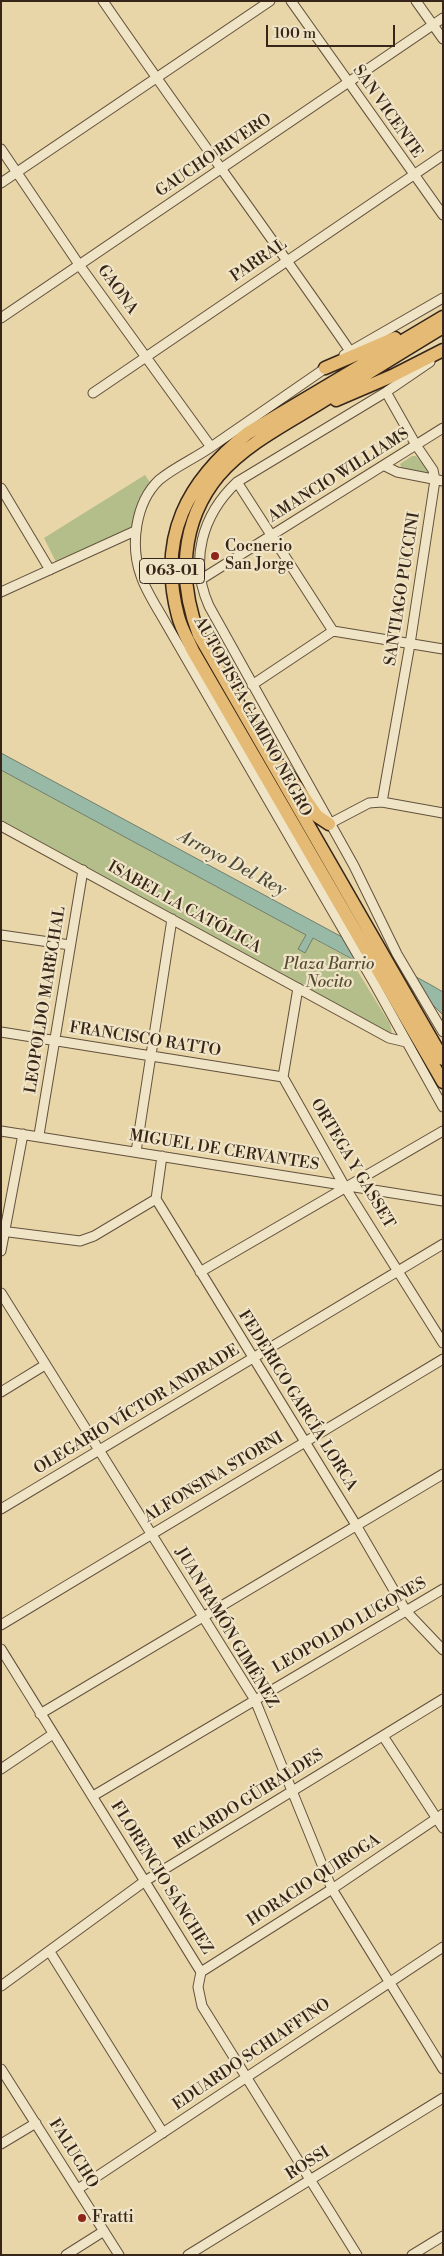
<!DOCTYPE html>
<html>
<head>
<meta charset="utf-8">
<style>
  body { margin:0 }
  #map { position:relative; width:444px; height:2256px; overflow:hidden; background:#e8d5a8; font-family:"Libre Bodoni",serif }
  canvas { display:block }
  .frame { position:absolute; inset:0; border:2px solid #362518; pointer-events:none }
  .scale { position:absolute; left:266px; top:25px; width:129px; height:22px; box-sizing:border-box; border:2px solid #362518; border-top:0; padding-left:6px; font-size:15px; line-height:18px; white-space:nowrap; color:#362518; -webkit-text-stroke:4px #f0e4c6; paint-order:stroke }
</style>
</head>
<body>
<div id="map">
<canvas width="444" height="2256"></canvas>
<div class="frame"></div>
<div class="scale">100 m</div>
</div>
<script>
const ctx = document.querySelector('canvas').getContext('2d');
ctx.lineJoin = 'round';
function fill(path, color) { ctx.fillStyle = color; ctx.fill(path, 'evenodd'); }
function trace(path, color, width, dash) { ctx.strokeStyle = color; ctx.lineWidth = width; ctx.lineCap = dash ? 'butt' : 'round'; ctx.setLineDash(dash || []); ctx.stroke(path); }
function label(font, color, halo, rows, align = 'center') {
  ctx.font = font + ' "Libre Bodoni",serif'; ctx.lineWidth = 4.5; ctx.setLineDash([]); ctx.textBaseline = 'middle'; ctx.strokeStyle = halo; ctx.fillStyle = color; for (const [text, x, y, turn = 0] of rows) {
    ctx.save(); ctx.translate(x, y); ctx.rotate((+turn || 0) * Math.PI / 180); ctx.textAlign = isNaN(turn) ? turn : align; if (halo) ctx.strokeText(text, 0, 0); ctx.fillText(text, 0, 0); ctx.restore();
  }
}
fill(new Path2D(`
  M412,456H416L428,470V474L402,469L400,464Z
  M145,475L151,484L137,508L132,527L56,562L44,538Z
  M1,770L306,935L299,949L305,953L312,938L350,959L390,1024L392,1033L386,1032L1,821Z`), '#b3be8a');
const water = new Path2D(`
  M1,753L431,985L443,992V1015L428,1000L313,938L305,953L298,949L306,935L1,770Z`);
fill(water, '#98b9a5');
trace(water, '#717e6d', 1);
const minor = new Path2D(`
  M103,1C184,119 269,233 350,351
  M291,1L443,215
  M416,1L443,39
  M1,149L80,266L211,447
  M1,183L270,1
  M1,318L443,18
  M344,355L443,298
  M430,362L386,392L237,482C202,515 189,561 209,606L354,866L397,954L443,1032
  M330,365C291,392 252,419 214,445C196,458 176,466 159,480C135,503 130,546 141,576C146,591 156,606 164,620L374,983L443,1107
  M93,393L443,155
  M385,466L397,472L443,481
  M237,482L333,631
  M1,488L50,570
  M200,580L443,428
  M1,592L135,531
  M252,685L333,631L443,649
  M382,802L410,644L435,480L433,470L416,445L386,392
  M329,824L369,803L382,802L443,813
  M1,826L389,1038L406,1042
  M1,935L70,945
  M298,988L283,1077L345,1187L443,1343
  M1,1032L283,1077
  M1,1131L443,1201
  M39,1135L83,870
  M136,1152L172,919
  M162,1156L156,1199L356,1525L406,1611L443,1650
  M1,1231L80,1241L94,1236L156,1199
  M1,1251L23,1134
  M200,1272L443,1131
  M1,1293L255,1700L332,1889L443,2069
  M1,1392L45,1365
  M1,1509L443,1244
  M1,1625L443,1359
  M1,1649L201,1972L198,1987L202,2006L357,2255
  M40,1714L443,1474
  M383,1736L443,1828
  M1,1769L53,1734
  M93,1796L443,1589
  M50,1952L163,2133
  M201,1972L332,1889L443,1814
  M1,1986L145,1881L443,1699
  M1,2069L119,2255
  M1,2144L36,2123
  M78,2189L443,1947
  M66,2255L104,2231
  M188,2255L443,2098
  M412,2255L443,2236`);
const highway = new Path2D(`
  M443,317L248,433C187,481 157,537 178,616C181,628 188,640 193,651L443,1082
  M443,327C402,352 361,377 320,403C286,424 246,444 219,475C180,522 178,581 199,635L443,1059
  M325,368L395,338
  M336,400L392,376L443,350
  M282,766L317,816L329,824`);
trace(minor, '#62513c', 11);
trace(highway, '#362518', 15);
trace(minor, '#f0e4c6', 9);
trace(highway, '#e4ba74', 12);
for (const [x, y, r, color] of [
  [215,556,5,"#8f2418"],
  [82,2218,5,"#8f2418"]
]) { const dot = new Path2D(); dot.arc(x, y, r, 0, 2 * Math.PI); ctx.fillStyle = color; ctx.fill(dot); trace(dot, '#f0e4c6', 2); }
for (const [x, y, w] of [
  [172,571,65]
]) { const box = new Path2D(); box.roundRect(x - w / 2, y - 12.5, w, 25, 4); ctx.fillStyle = '#f0e4c6'; ctx.fill(box); trace(box, '#362518', 1); }
label('bold 15px', '#362518', null, [
  ["063-01",172,571]
]);
label('16px', '#362518', '#f0e4c6', [
  ["SAN VICENTE",387,112,55],
  ["GAUCHO RIVERO",214,156,-34],
  ["PARRAL",259,261,-34],
  ["GAONA",117,290,54],
  ["AMANCIO WILLIAMS",339,476,-32],
  ["SANTIAGO PUCCINI",403,589,-81],
  ["AUTOPISTA CAMINO NEGRO",252,717,61],
  ["ISABEL LA CATÓLICA",184,908,29],
  ["LEOPOLDO MARECHAL",46,1000,-81],
  ["FRANCISCO RATTO",145,1040,9],
  ["MIGUEL DE CERVANTES",224,1151,9],
  ["ORTEGA Y GASSET",352,1164,59],
  ["FEDERICO GARCÍA LORCA",297,1401,58],
  ["OLEGARIO VÍCTOR ANDRADE",137,1410,-31],
  ["ALFONSINA STORNI",214,1478,-31],
  ["LEOPOLDO LUGONES",350,1626,-30],
  ["JUAN RAMÓN GIMÉNEZ",226,1628,59],
  ["RICARDO GÜIRALDES",249,1800,-32],
  ["FLORENCIO SÁNCHEZ",161,1878,58],
  ["HORACIO QUIROGA",314,1881,-33],
  ["EDUARDO SCHIAFFINO",252,2055,-34],
  ["FALUCHO",73,2154,58],
  ["ROSSI",308,2164,-32]
]);
label('16px', '#362518', '#f0e4c6', [
  ["Cocnerio",225,547],
  ["San Jorge",225,565],
  ["Fratti",92,2218]
], 'left');
label('italic 16px', '#554b34', '#f0e4c6', [
  ["Plaza Barrio",329,965],
  ["Nocito",329,983]
]);
label('italic 18px', '#4e4a3b', '#f0e4c6', [
  ["Arroyo Del Rey",232,864,28]
]);
</script>
</body>
</html>
